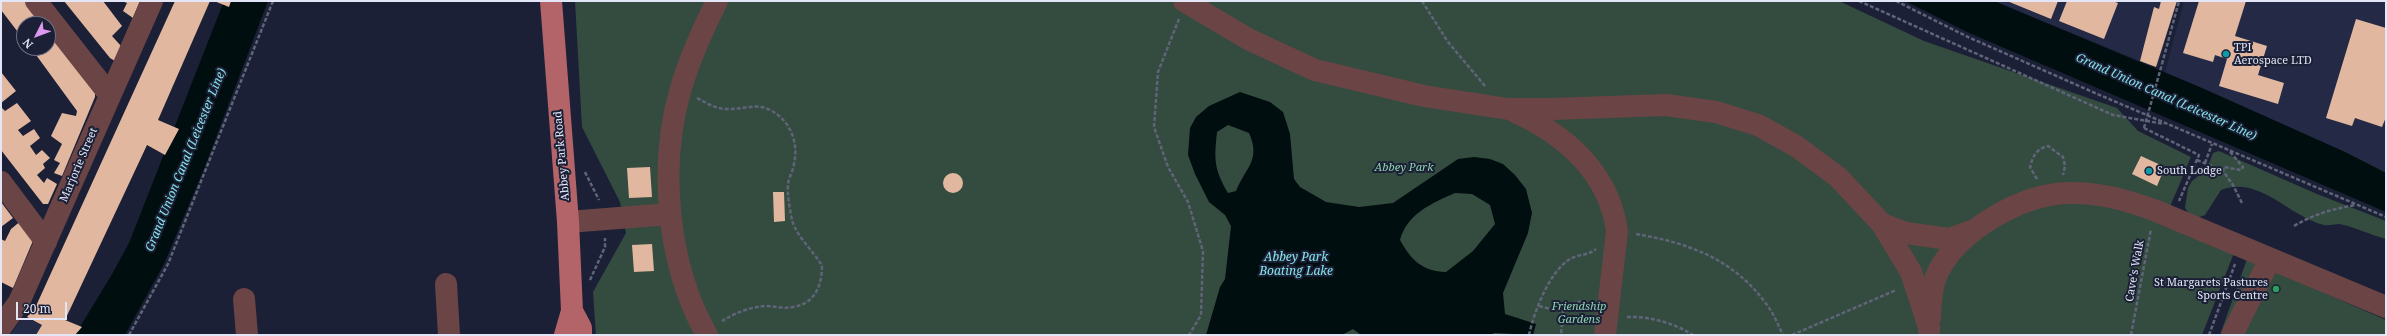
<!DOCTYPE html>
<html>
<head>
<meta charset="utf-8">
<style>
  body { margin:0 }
  #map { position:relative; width:2387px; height:336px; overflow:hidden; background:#1b2036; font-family:"Noto Serif",serif }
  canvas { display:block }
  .frame { position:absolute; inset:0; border:2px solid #e2e6f6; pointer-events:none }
  .north { position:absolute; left:16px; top:16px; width:40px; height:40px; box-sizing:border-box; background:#1b2036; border:1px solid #6b6f83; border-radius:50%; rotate:228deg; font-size:11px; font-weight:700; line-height:16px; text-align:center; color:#e2e6f6 }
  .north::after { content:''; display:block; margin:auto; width:14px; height:18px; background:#df98f1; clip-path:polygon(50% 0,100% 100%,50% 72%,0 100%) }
  .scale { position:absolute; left:16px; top:302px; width:51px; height:18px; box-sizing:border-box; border:2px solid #e2e6f6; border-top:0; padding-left:5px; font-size:12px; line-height:14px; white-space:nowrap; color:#e2e6f6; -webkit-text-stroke:3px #1b2036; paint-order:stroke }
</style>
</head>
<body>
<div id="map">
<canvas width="2387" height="336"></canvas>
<div class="frame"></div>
<div class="north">N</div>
<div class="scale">20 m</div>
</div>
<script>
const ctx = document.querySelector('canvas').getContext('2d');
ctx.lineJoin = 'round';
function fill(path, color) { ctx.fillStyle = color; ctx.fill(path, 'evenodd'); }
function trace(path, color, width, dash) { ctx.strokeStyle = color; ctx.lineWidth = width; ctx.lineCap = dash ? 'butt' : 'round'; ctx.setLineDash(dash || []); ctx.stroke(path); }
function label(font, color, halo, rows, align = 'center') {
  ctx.font = font + ' "Noto Serif",serif'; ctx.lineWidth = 4; ctx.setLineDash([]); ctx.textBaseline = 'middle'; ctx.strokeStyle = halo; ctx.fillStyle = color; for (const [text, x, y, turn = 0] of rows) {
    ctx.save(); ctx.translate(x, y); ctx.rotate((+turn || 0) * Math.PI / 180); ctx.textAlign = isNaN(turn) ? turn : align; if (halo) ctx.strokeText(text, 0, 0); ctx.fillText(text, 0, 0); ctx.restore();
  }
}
fill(new Path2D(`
  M1994,1H2177L2158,66H2152Z
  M2184,1H2386V173L2345,152L2165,72Z
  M23,317L66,335H10Z`), '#242a46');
fill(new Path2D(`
  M575,1H1839L1924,41L2117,108L2138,131L2191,157L2166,216L2234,253L2202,335H596L593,292L626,233L620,202L582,127Z
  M2219,151L2317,194L2386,221V239C2371,235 2355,227 2339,224C2334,224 2329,226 2324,225C2289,217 2260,175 2221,190L2205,215L2197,218L2189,214L2185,208L2188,188L2192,181L2207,169L2213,153Z
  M2247,259L2386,320V335H2220Z`), '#344c3f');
fill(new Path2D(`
  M224,1H268L204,169L164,264L125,335H75L111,276L129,243Z
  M1905,1H1994L2202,88L2345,152L2386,173V212L1967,32Z
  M1240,92L1270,102L1283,112L1290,134L1294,179L1300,187L1326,202L1359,207L1393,203L1458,159L1474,157L1490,159L1503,164L1515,175L1526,189L1532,213L1528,233L1503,293L1505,314L1536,324L1533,335L1495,333L1488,335H1361L1353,329L1342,335H1206L1220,287L1225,279L1231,226L1225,215L1209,202L1195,174L1188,155L1190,128L1196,117L1209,106ZM1228,125L1249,133C1261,160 1246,167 1236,191L1228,193C1214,169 1214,160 1217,132ZM1455,193L1472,194L1490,205L1495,224L1473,251L1446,272C1422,271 1411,260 1400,240C1407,214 1432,203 1455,193Z`), '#010e0f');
fill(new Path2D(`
  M1,1H25L43,24H24V40L1,10Z
  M64,1H103L122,26L112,36L121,46L115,61L110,58Z
  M122,1H140L133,18L123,11L127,3Z
  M175,1H210L158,120L179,129L165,155L147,145L65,320L82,327L75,335H36L42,325L27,317L36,306Z
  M214,1H231L229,7Z
  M2007,1H2058L2051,19Z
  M2067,1H2112L2118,3L2104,39L2059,21Z
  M2161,1H2177L2156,67L2140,61L2154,7L2159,9Z
  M2199,1H2246L2235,36L2267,46L2258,75L2284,83L2278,104L2219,86L2227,59L2215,55L2213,62L2183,53Z
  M2356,19L2386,28V117L2382,127L2355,118L2352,126L2326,118Z
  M48,31L95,91V97L62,176L54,173L60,163L54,160L62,144L51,136L62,113L76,116L77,111L31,48H48Z
  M1,72L16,91L1,103Z
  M17,103L31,121L18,130L23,136L34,129L40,138L30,146L36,155L42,150L50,158L43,164L45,168L37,175L44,183L47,178L57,184L48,204H43L1,150V107L5,111Z
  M2141,156L2165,167L2157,186L2132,174Z
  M650,167L652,197L629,198L627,168Z
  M943 183a10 10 0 1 1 20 0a10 10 0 1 1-20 0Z
  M773,192H784L785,221L774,222Z
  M1,202L13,218L1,227Z
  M22,220L35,236L13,288L1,282V239L5,241L11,229Z
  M652,244L654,271L634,272L632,245Z`), '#e2b7a0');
trace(new Path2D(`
  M1422,1L1448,42L1485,86
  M1859,1L2113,115L2164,124
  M1896,1L1968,37L2095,93L2386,217
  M1179,19L1158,72L1154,127L1168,167L1188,202L1203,251L1201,315L1189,335
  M2162,64L2179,1
  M697,98C708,104 718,110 731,109C744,109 757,103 770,110C790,120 799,142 794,164C793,171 789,177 788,184C787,196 790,209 792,220C797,238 814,251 822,266C822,285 815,304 793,307C784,309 775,306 765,306C750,307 735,313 722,321
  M2144,128L2199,155L2179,201
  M2230,152L2243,167L2241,170L2224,167L2223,171L2233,185L2242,203
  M2197,160L2223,171
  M2205,163L2212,144
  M585,172L599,200
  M2037,179L2030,167C2033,156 2036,149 2048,146L2063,157L2065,166L2063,175
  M2294,226C2314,214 2333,209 2355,205
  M1636,234C1689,243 1734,259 1767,305C1774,314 1778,325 1783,335
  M590,280L605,247V238
  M1539,306L1563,312L1561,335
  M1563,312C1570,302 1579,300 1590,303
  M1627,317C1649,316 1674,323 1693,335
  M129,335L168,264L273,1
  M1529,335C1534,312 1549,272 1570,259C1578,254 1588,256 1596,249
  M1792,335L1896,290
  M2131,335L2151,229
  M2209,335L2235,264`), '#5f6478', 2.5, [4, 2]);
trace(new Path2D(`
  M36,1L109,94
  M1184,1L1250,40L1315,70L1424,96L1508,109H1552L1666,105L1716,112L1758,125L1796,146L1838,177L1882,224L1911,272L1929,327V335
  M1515,112C1566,135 1609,173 1617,231L1605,335
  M1,182L46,242
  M568,222L670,214
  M1882,224L1906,233L1949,239L1971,231
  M446,284L449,335
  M244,299L247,335
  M1930,318C1931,302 1931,285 1939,270C1960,230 2022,194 2068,193C2098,192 2126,200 2154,210L2386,307
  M1,327L19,302L152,1
  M707,335C667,265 658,165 681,88C690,57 703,29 717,1
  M2232,335L2270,259`), '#6b4446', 22);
trace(new Path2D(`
  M551,1L568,222L572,311L565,335
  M572,311L581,328V335`), '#b26469', 22);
trace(new Path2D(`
  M2144,128L2162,64`), '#5f6478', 2.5, [4, 2]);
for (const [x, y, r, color] of [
  [2226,54,4,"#0f9aa8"],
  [2149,171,4,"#0f9aa8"],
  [2276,289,4,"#2e9e5b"]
]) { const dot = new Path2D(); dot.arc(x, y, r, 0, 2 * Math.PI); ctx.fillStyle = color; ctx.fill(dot); trace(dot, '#1b2036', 1.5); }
label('11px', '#e2e6f6', '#1b2036', [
  ["TPI",2234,48],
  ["Aerospace LTD",2234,61],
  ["South Lodge",2157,171],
  ["St Margarets Pastures",2268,283,"right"],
  ["Sports Centre",2268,296,"right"]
], 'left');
label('11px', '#e2e6f6', '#1b2036', [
  ["Abbey Park Road",562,156,-95],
  ["Marjorie Street",79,165,-67],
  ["Cave's Walk",2135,271,-80]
]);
label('italic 11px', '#8ed4af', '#1b2036', [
  ["Abbey Park",1404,168],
  ["Friendship",1579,307],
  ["Gardens",1579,320]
]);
label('italic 12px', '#87e4e9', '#1b2036', [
  ["Grand Union Canal (Leicester Line)",2166,97,24],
  ["Grand Union Canal (Leicester Line)",186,160,-68],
  ["Abbey Park",1296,258],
  ["Boating Lake",1296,272]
]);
</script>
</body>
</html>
